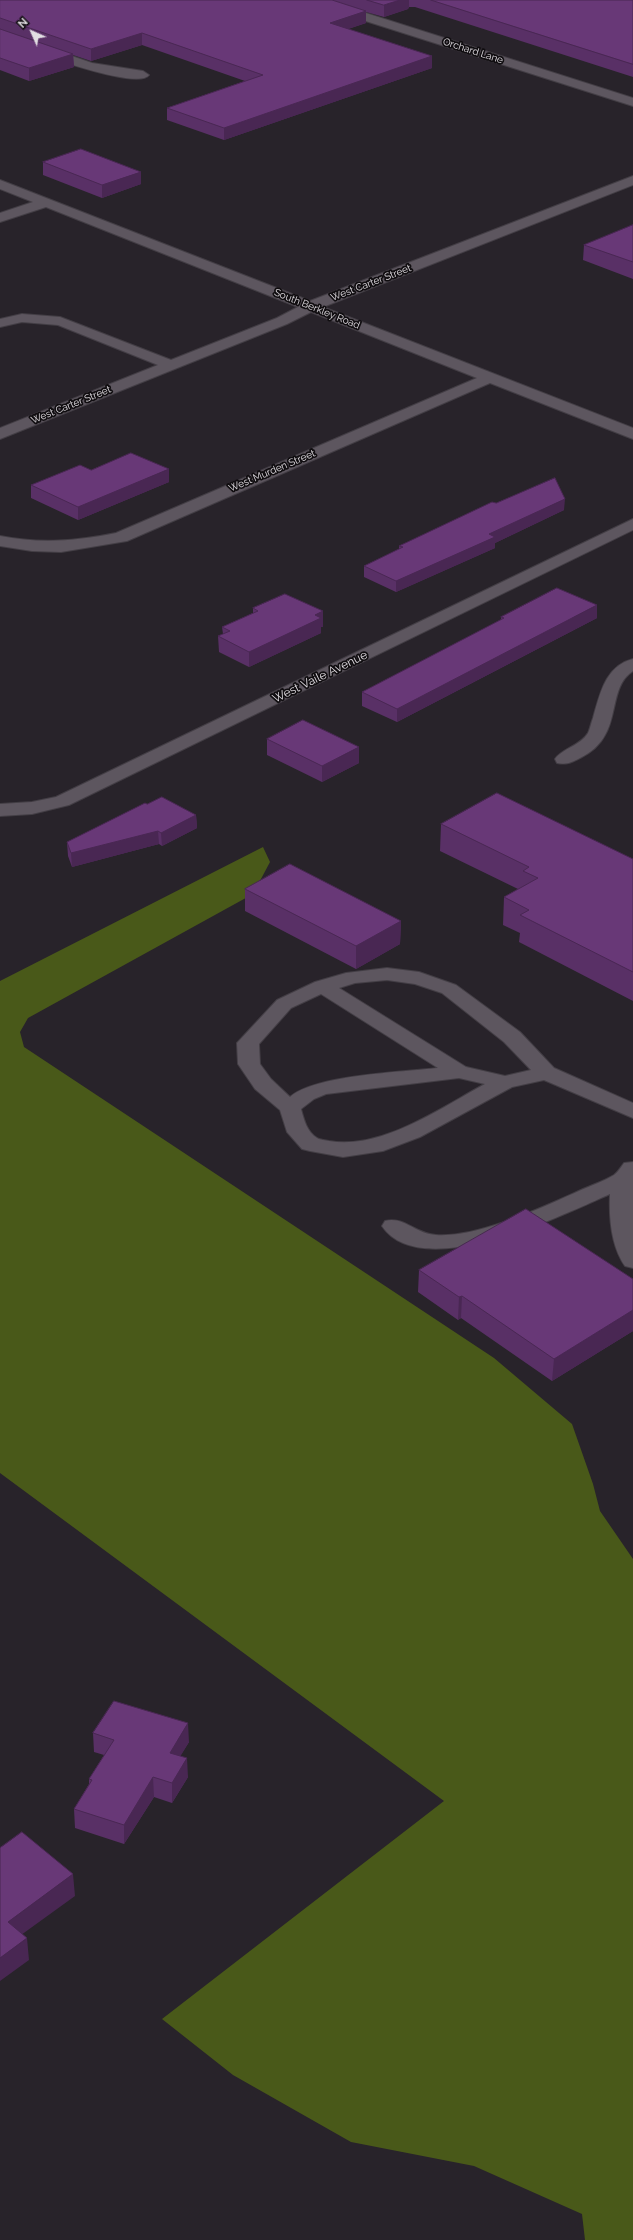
<!DOCTYPE html>
<html>
<head>
<meta charset="utf-8">
<style>
  body { margin:0 }
  #map { position:relative; width:633px; height:2240px; overflow:hidden; background:#28232a; font-family:Raleway,sans-serif }
  canvas { display:block }
  .north { position:absolute; left:12px; top:12px; width:40px; height:40px; -webkit-text-stroke:3px #100d10; paint-order:stroke; rotate:315deg; font-size:11px; font-weight:700; line-height:16px; text-align:center; color:#e2dee3 }
  .north::after { content:''; display:block; margin:auto; width:14px; height:18px; background:#e2dee3; clip-path:polygon(50% 0,100% 100%,50% 72%,0 100%) }
</style>
</head>
<body>
<div id="map">
<canvas width="633" height="2240"></canvas>
<div class="north">N</div>
</div>
<script>
const ctx = document.querySelector('canvas').getContext('2d');
ctx.lineJoin = 'round';
function fill(path, color) { ctx.fillStyle = color; ctx.fill(path, 'evenodd'); }
function trace(path, color, width, dash) { ctx.strokeStyle = color; ctx.lineWidth = width; ctx.lineCap = dash ? 'butt' : 'round'; ctx.setLineDash(dash || []); ctx.stroke(path); }
function label(font, color, halo, rows, align = 'center') {
  ctx.font = font + ' Raleway,sans-serif'; ctx.lineWidth = 3.5; ctx.setLineDash([]); ctx.textBaseline = 'middle'; ctx.strokeStyle = halo; ctx.fillStyle = color; for (const [text, x, y, turn = 0] of rows) {
    ctx.save(); ctx.translate(x, y); ctx.rotate((+turn || 0) * Math.PI / 180); ctx.textAlign = isNaN(turn) ? turn : align; if (halo) ctx.strokeText(text, 0, 0); ctx.fillText(text, 0, 0); ctx.restore();
  }
}
fill(new Path2D(`
  M263,847L270,862L253,894L28,1018L20,1032L24,1047L494,1358L572,1424L593,1484L600,1511L633,1559V2240H585L582,2214L474,2166L351,2142L233,2075L162,2019L444,1801L0,1473V981Z`), '#495919');
const minor = new Path2D(`
  M307,0H325L633,98V106L309,3Z
  M0,31L92,63L143,71L149,75C137,92 20,47 0,39Z
  M633,176V185L323,307L633,428V439L490,383L127,541L61,552L32,551L0,546V536C40,544 77,541 116,533L477,378L311,312L287,324L0,439V428L158,365L58,325L22,322L0,327V319L22,314L60,317L171,360L277,318L298,307L46,207L0,222V213L33,202L0,189V180L310,301Z
  M633,519V530L69,805L32,814L0,816V804L32,802L56,797Z
  M633,659V671C612,684 617,716 605,735C600,745 590,753 580,758C572,762 567,765 557,763L555,759C563,748 580,746 588,733C590,729 591,723 593,718C600,694 605,666 633,659Z
  M387,968L419,972L456,985L520,1032L554,1068L633,1103V1118L544,1080L512,1087L420,1137L383,1151L343,1157L310,1151L302,1149L287,1132L280,1110L255,1089L238,1064L237,1043L277,1000L315,982L346,973ZM387,980L415,984L442,993L504,1042L531,1070L505,1076L466,1067L339,988L355,983ZM321,994L438,1068C402,1072 315,1075 290,1097L271,1079L260,1064L259,1044L291,1008ZM459,1078L485,1084C440,1108 382,1150 329,1141C326,1140 320,1140 317,1138C307,1132 304,1120 301,1109L314,1099L326,1094Z
  M633,1162V1268L625,1266C611,1246 609,1217 610,1194C563,1215 421,1284 382,1226L385,1221C404,1216 415,1234 436,1235C477,1238 543,1207 581,1190C592,1185 604,1181 614,1175C618,1172 621,1167 624,1163Z`);
trace(minor, '#433e45', 2);
fill(minor, '#5d565f');
fill(new Path2D(`
  M0,0H633V77L415,7H409L408,9L384,17L366,12V23L348,29L432,56V68L224,140L167,120V108L245,81L142,45L91,61L73,55L74,67L29,81L0,70Z
  M43,162L141,184L102,198L43,175Z
  M633,225V279L583,260L584,245Z
  M91,470L169,482L78,520L31,498V485Z
  M496,503L564,510L495,543V548L396,592L364,577V566L399,549V546Z
  M253,608L323,627H321V633L249,667L219,652L218,636L223,634L222,627L253,613Z
  M501,617L597,618L397,722L362,706V692L501,620Z
  M267,739L359,763L322,782L267,755Z
  M147,804L196,815L197,828L162,846L159,844L72,867L68,856L67,842Z
  M441,824L633,859V1001L519,942L520,933L503,925L504,897L518,889L440,851Z
  M245,889L401,921L400,944L356,969L245,911Z
  M419,1270L633,1279V1331L552,1381L461,1318L458,1320L418,1292Z
  M93,1733L189,1742L180,1756L188,1777L172,1803L154,1797L124,1844L75,1828L74,1809L89,1784V1779L104,1755L94,1752Z`), '#593066');
fill(new Path2D(`
  M400,0H409V7L408,9L384,17V5Z
  M366,11V23L330,35V23Z
  M142,33V45L91,61V49Z
  M73,54L74,67L29,81V68Z
  M432,56V68L224,140V128Z
  M141,172V184L102,198V185Z
  M169,469V482L78,520V507Z
  M565,499L564,510L495,543V548L396,592V581L489,534Z
  M597,605V618L397,722V709Z
  M323,611V627H321V633L249,667V652L315,615Z
  M359,747V763L322,782V766Z
  M196,815L197,828L162,846L161,833Z
  M158,831L159,844L72,867L71,853Z
  M401,921L400,944L356,969V946Z
  M462,1296L461,1318L458,1320L459,1297Z
  M633,1310V1331L552,1381L554,1359Z
  M188,1723L189,1742L171,1772L170,1753Z
  M187,1758L188,1777L172,1803V1783Z
  M153,1777L154,1797L124,1844V1825Z
  M73,1874L75,1896L10,1943L8,1922Z
  M27,1938L29,1960L0,1981V1958Z`), '#492753');
const building = new Path2D(`
  M0,0H332L366,11L330,23L432,56L224,128L167,108L263,75L142,33L91,49L0,18Z
  M367,0H400L384,5Z
  M431,0H633V64Z
  M0,29L73,54L29,68L0,58Z
  M81,149L141,172L102,185L43,162Z
  M633,225V262L584,245Z
  M131,453L169,469L78,507L31,485L80,465L91,470Z
  M555,478L565,499L489,534L495,537L396,581L364,566L403,547L399,546L492,502L496,503Z
  M557,588L597,605L397,709L362,692L504,618L501,617Z
  M285,594L323,611L315,615L321,618L249,652L218,636L230,631L222,627L258,611L253,608Z
  M303,720L359,747L322,766L267,739Z
  M497,793L633,859V972L520,915L529,910L504,897L538,878L523,871L529,867L441,824Z
  M162,797L196,815L161,833L158,831L71,853L67,842L145,803L147,804Z
  M290,864L401,921L356,946L245,889Z
  M526,1209L633,1279V1310L554,1359L462,1296L459,1297L419,1270Z
  M114,1701L188,1723L170,1753L187,1758L172,1783L153,1777L124,1825L74,1809L92,1780L89,1779L114,1740L93,1733Z
  M22,1832L73,1874L8,1922L27,1938L0,1958V1848Z`);
fill(building, '#683877');
trace(building, '#492753', 1);
label('10px', '#e2dee3', '#100d10', [
  ["Orchard Lane",473,51,18],
  ["West Carter Street",371,283,-21],
  ["South Berkley Road",317,309,22],
  ["West Carter Street",71,405,-22],
  ["West Murden Street",272,471,-23]
]);
label('12px', '#e2dee3', '#100d10', [
  ["West Vaile Avenue",320,677,-26]
]);
</script>
</body>
</html>
